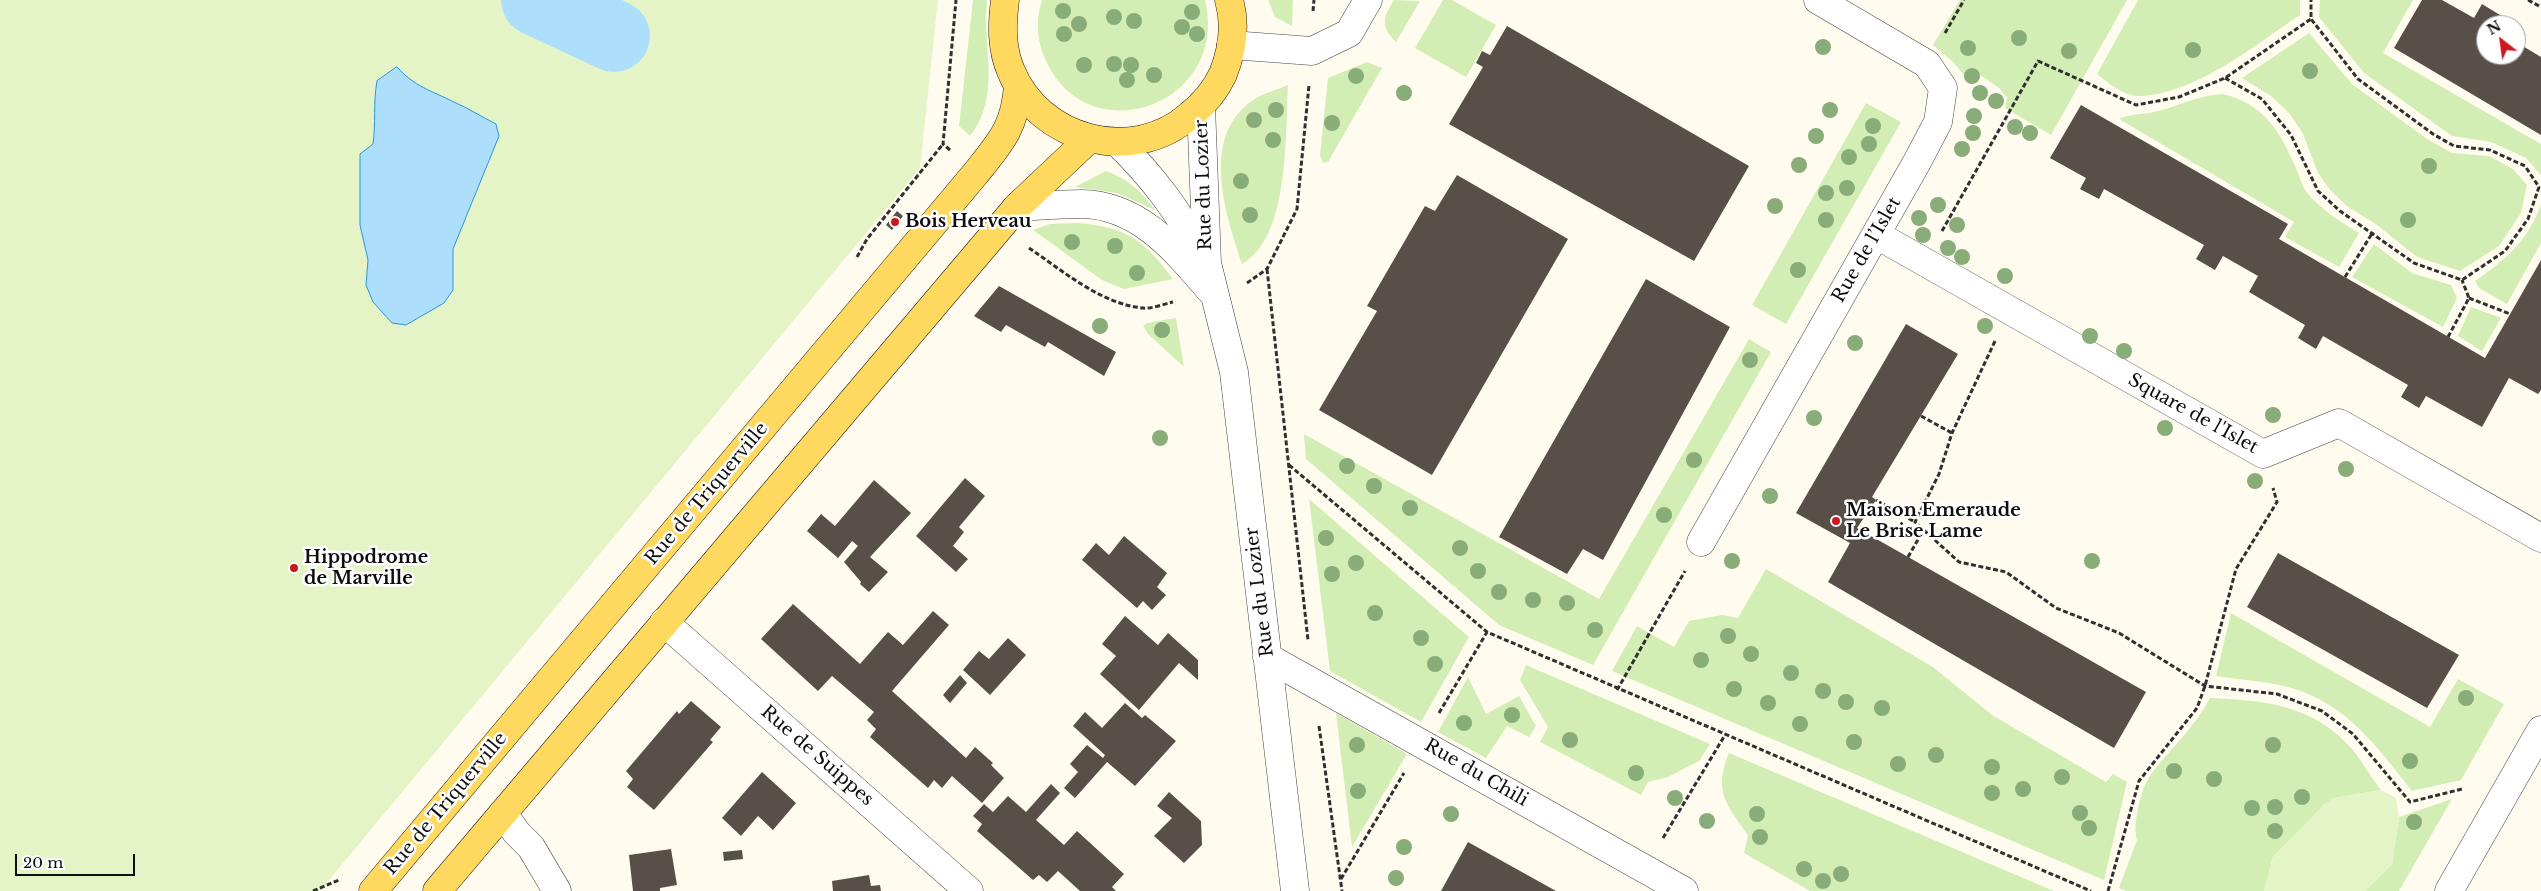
<!DOCTYPE html>
<html>
<head>
<meta charset="utf-8">
<style>
  body { margin:0 }
  #map { position:relative; width:2541px; height:891px; overflow:hidden; background:#fffcef; font-family:"Libre Baskerville",serif }
  canvas { display:block }
  .north { position:absolute; left:2476px; top:15px; width:50px; height:50px; box-sizing:border-box; background:#fff; border:1px solid #9f9f9f; border-radius:50%; rotate:330deg; font-size:14px; font-weight:700; line-height:20px; text-align:center; color:#0e0e0e }
  .north::after { content:''; display:block; margin:auto; width:18px; height:22px; background:#cd171f; clip-path:polygon(50% 0,100% 100%,50% 72%,0 100%) }
  .scale { position:absolute; left:15px; top:854px; width:120px; height:22px; box-sizing:border-box; border:2px solid #0e0e0e; border-top:0; padding-left:6px; font-size:15px; line-height:18px; white-space:nowrap; color:#0e0e0e; -webkit-text-stroke:4px #fff; paint-order:stroke }
</style>
</head>
<body>
<div id="map">
<canvas width="2541" height="891"></canvas>
<div class="north">N</div>
<div class="scale">20 m</div>
</div>
<script>
const ctx = document.querySelector('canvas').getContext('2d');
ctx.lineJoin = 'round';
function fill(path, color) { ctx.fillStyle = color; ctx.fill(path, 'evenodd'); }
function trace(path, color, width, dash) { ctx.strokeStyle = color; ctx.lineWidth = width; ctx.lineCap = dash ? 'butt' : 'round'; ctx.setLineDash(dash || []); ctx.stroke(path); }
function label(font, color, halo, rows, align = 'center') {
  ctx.font = font + ' "Libre Baskerville",serif'; ctx.lineWidth = 5; ctx.setLineDash([]); ctx.textBaseline = 'middle'; ctx.strokeStyle = halo; ctx.fillStyle = color; for (const [text, x, y, turn = 0] of rows) {
    ctx.save(); ctx.translate(x, y); ctx.rotate((+turn || 0) * Math.PI / 180); ctx.textAlign = isNaN(turn) ? turn : align; if (halo) ctx.strokeText(text, 0, 0); ctx.fillText(text, 0, 0); ctx.restore();
  }
}
fill(new Path2D(`
  M973,0H987C982,46 1002,96 970,136L959,126Z
  M1042,0H1205C1230,104 1091,154 1047,63C1037,43 1035,21 1042,0Z
  M1268,0H1293L1292,26L1275,17Z
  M1394,0L1420,1L1396,42C1380,27 1383,17 1394,0Z
  M1443,0H1452L1496,25L1466,77L1415,48Z
  M1960,0H2127L2051,135L2005,108L2007,98L1999,88L1973,70L1964,75L1953,62L1933,45Z
  M2138,0H2300V15C2255,45 2197,93 2141,96C2125,97 2108,83 2097,74Z
  M2320,0H2413L2383,53L2541,144V175L2526,158L2491,142L2452,136L2364,73L2319,17Z
  M2309,33L2352,84L2427,139L2452,153L2489,156L2513,169L2527,185L2521,213L2499,246L2460,271L2417,257L2377,225L2347,206L2330,190L2318,173L2303,134L2290,114L2271,96L2242,78Z
  M1367,62L1382,68L1328,162L1323,163L1320,155L1328,78Z
  M1288,85C1285,134 1290,237 1242,264C1226,215 1199,137 1253,100C1263,93 1277,90 1288,85Z
  M2223,94C2263,104 2279,129 2295,166C2298,173 2301,183 2305,190C2319,209 2340,221 2359,233L2339,267L2285,237L2294,222L2119,119C2134,113 2139,115 2154,112C2177,107 2198,95 2223,94Z
  M1866,103L1901,122L1786,324L1752,305Z
  M1106,171C1127,178 1142,192 1155,210L1117,193L1075,187Z
  M2541,204V243L2507,304L2479,288L2475,281C2506,259 2528,241 2541,204Z
  M1078,223C1127,227 1145,241 1173,279L1124,289L1102,280L1033,230L1050,224Z
  M2374,244L2412,273L2451,285L2457,298L2443,327L2352,277Z
  M2471,307L2501,318L2482,351L2458,336Z
  M1176,318L1184,367L1148,334L1143,326L1147,323Z
  M1749,339L1771,352L1593,665L1499,625L1306,459L1304,434L1599,599Z
  M1309,499L1469,637L1421,722L1330,671Z
  M1766,569L1933,667L1992,715L2106,782L2113,774L2127,782L2104,880L1612,671L1637,626L1674,647L1689,621L1722,615L1738,618Z
  M2231,613L2430,727L2458,679L2504,704L2461,780L2412,791C2376,746 2347,703 2288,687C2265,681 2240,680 2216,676Z
  M1526,665L1710,744L1699,761L1668,777L1648,782L1641,795L1540,742L1548,727L1520,680Z
  M1468,677L1486,714L1519,696L1536,726L1529,737L1507,726L1486,758L1438,732Z
  M2210,698C2264,700 2314,705 2352,749C2362,761 2371,777 2381,790L2334,798L2273,857L2264,891H2126L2119,888L2137,840C2132,825 2141,788 2151,774C2171,748 2195,727 2210,698Z
  M1336,713L1407,754L1352,847Z
  M1729,753L2054,891H1810L1744,853L1748,835C1726,804 1713,791 1729,753Z
  M2452,799L2399,891H2365L2392,864L2399,817Z`), '#d2eeb4');
fill(new Path2D(`
  M0,0H938L920,168L320,891H0Z
  M2381,790L2396,798L2399,817L2392,864L2365,891H2264L2273,857L2324,804L2334,798Z`), '#e4f4c7');
const water = new Path2D(`
  M397,67C415,87 430,90 454,102C468,108 482,117 496,124L499,136L453,249V290L444,303L406,325L392,323L373,302L366,285L368,260L360,225V154L373,144C376,123 373,102 377,81Z`);
fill(water, '#addffd');
trace(water, '#2c95dc', 1);
trace(new Path2D(`
  M537,0L614,36`), '#addffd', 72);
fill(new Path2D(`
  M2422,0H2442L2474,18L2482,4L2500,15L2494,25H2486V55H2516V42L2541,57V135L2394,48Z
  M1507,26L1749,166L1694,261L1449,124L1483,67L1476,63L1482,51L1490,55Z
  M2081,105L2288,224L2279,239L2485,358L2541,260V390L2538,394L2509,378L2482,427L2426,396L2419,408L2401,397L2408,385L2323,336L2316,349L2298,338L2305,325L2249,292L2258,276L2223,256L2215,270L2196,259L2204,245L2104,189L2099,199L2080,189L2086,178L2050,158Z
  M1457,175L1568,239L1432,475L1319,410L1377,311L1367,306L1425,206L1435,211Z
  M897,211L903,216L892,230L886,225Z
  M1646,279L1730,327L1603,560L1583,549L1567,574L1499,537Z
  M999,286L1116,352L1104,376L1048,342L1045,347L1006,325L1001,332L974,316Z
  M1906,324L1958,354L1872,497L1876,500L1857,528L2146,692L2114,748L1828,582L1850,543L1796,513Z
  M965,478L985,496L959,527L964,532L953,546L968,559L956,572L916,536Z
  M874,480L911,513L870,557L888,572L869,592L860,584L861,582L844,562L858,546L852,541L838,558L807,531L821,514L835,526Z
  M1124,536L1167,573L1157,587L1166,595L1152,610L1143,601L1137,608L1082,560L1096,543L1109,555Z
  M2278,553L2459,655L2427,708L2247,607Z
  M793,604L860,664L888,632L903,645L933,611L949,625L892,691L966,758L975,747L993,763L991,765L1004,778L982,803L952,776L942,788L934,780L928,788L870,737L876,729L867,720L874,712L832,676L818,691L761,639Z
  M1125,616L1158,645L1168,633L1198,660V680L1179,663L1139,710L1100,674L1116,656L1102,644Z
  M1008,638L1026,655L990,695L963,670L979,651L989,659Z
  M960,675L967,683L950,703L943,695Z
  M691,701L721,727L710,740L713,742L654,810L627,787L633,779L626,771L677,711L679,714Z
  M1125,703L1142,718L1145,715L1176,741L1135,786L1107,762L1075,798L1064,788L1078,772L1070,764L1087,745L1103,758L1105,755L1073,726L1085,712L1102,728Z
  M762,772L796,803L773,830L758,816L741,836L722,818Z
  M1051,784L1060,793L1036,820L1064,845L1077,831L1124,874L1112,887L1116,891H1080L1058,871L1047,882L1039,875L1033,880L977,831L982,824L973,816L984,804L993,812L1008,796L1026,812Z
  M1169,792L1201,821L1202,845L1184,863L1154,836L1172,818L1157,806Z
  M1468,842L1556,891H1441Z
  M671,849L677,885L660,888V891H633L629,855Z
  M742,850L743,859L724,861L723,852Z
  M869,875L871,886L880,885L881,891H833L832,881Z`), '#584f49');
const street = new Path2D(`
  M1231,45L1312,51L1349,33L1368,0
  M1201,106L1207,263L1234,372L1295,891
  M1117,142C1154,178 1179,212 1203,257
  M1017,207C1038,206 1060,204 1082,204C1140,205 1176,251 1211,291
  M1877,235L2263,454L2339,423L2541,538
  M1701,542L1917,162L1938,122L1943,88L1927,64L1818,0
  M664,622L969,891
  M1267,657L1684,891
  M503,813L516,832L531,847L557,891
  M2449,891L2541,730`);
const primary = new Path2D(`
  M1005,0C1002,24 1001,48 1011,71C1039,140 1133,166 1190,115C1204,104 1215,91 1223,74C1232,51 1236,24 1229,0
  M373,891L976,173C1001,142 1015,127 1018,86
  M437,891L1017,207L1089,139`);
trace(street, '#414141', 29);
trace(primary, '#1f1f1f', 29);
trace(new Path2D(`
  M2528,0L2541,7
  M1313,11L1314,0
  M1945,33L1964,0
  M2225,78L2262,99L2291,135L2318,191L2340,211L2414,263L2462,280L2505,251L2528,219L2539,187L2525,166L2490,150L2454,146L2433,134L2358,79L2311,19
  M950,150L943,144L956,0
  M1942,231L2038,61L2136,105L2179,97L2225,78L2311,19V0
  M1029,248C1063,271 1101,304 1143,308C1152,309 1164,304 1173,302
  M857,257L867,239L943,144
  M1267,269L1308,640
  M2345,277L2373,232
  M1247,283L1267,269L1297,209L1309,85
  M2469,298L2510,314
  M2448,337L2469,298L2462,280
  M1995,341L1952,433L1939,474L1915,522L1959,562L2006,572L2056,608L2119,633L2205,686L2277,694L2322,711L2353,734L2410,802L2462,789
  M1921,416L1952,433
  M1289,465L1487,632L2091,891
  M1876,500L1915,522
  M1908,557L1924,529
  M1617,690L1685,571
  M1439,713L1487,632
  M1319,726L1342,891
  M1663,838L1725,735
  M1341,879L1404,773
  M313,891L339,880
  M2108,891L2139,781L2197,708L2205,686L2236,569L2277,502L2273,488`), '#303030', 3, [5, 2.5]);
trace(street, '#fff', 28);
trace(primary, '#ffd85f', 28);
ctx.fillStyle = '#89ad78';
for (const [x, y] of [
  [1063,11],
  [1192,12],
  [1114,17],
  [1134,21],
  [1079,24],
  [1182,27],
  [1064,34],
  [1197,34],
  [2019,38],
  [1823,47],
  [1968,48],
  [2193,50],
  [2069,51],
  [1114,64],
  [1084,65],
  [1131,65],
  [2310,71],
  [1154,75],
  [1356,76],
  [1972,76],
  [1127,80],
  [1404,93],
  [1980,93],
  [1996,101],
  [1276,110],
  [1830,110],
  [1974,116],
  [1254,120],
  [1332,123],
  [1873,126],
  [2015,127],
  [1973,133],
  [2030,133],
  [1816,136],
  [1273,140],
  [1869,144],
  [1962,149],
  [1849,157],
  [1799,165],
  [2429,166],
  [1241,181],
  [1847,188],
  [1826,193],
  [1938,205],
  [1775,206],
  [1250,215],
  [1919,218],
  [1826,220],
  [2408,220],
  [1957,225],
  [1923,235],
  [1072,242],
  [1115,246],
  [1948,248],
  [1962,257],
  [1798,270],
  [1137,273],
  [2005,276],
  [1100,326],
  [1985,326],
  [1162,330],
  [2090,336],
  [1855,343],
  [2124,351],
  [1750,360],
  [2273,415],
  [1814,418],
  [2165,428],
  [1160,438],
  [1694,460],
  [1347,466],
  [2346,469],
  [2255,481],
  [1374,486],
  [1770,496],
  [1410,508],
  [1664,515],
  [1326,538],
  [1460,548],
  [1732,561],
  [2092,561],
  [1356,563],
  [1478,571],
  [1332,574],
  [1499,592],
  [1533,600],
  [1567,603],
  [1375,613],
  [1595,630],
  [1728,636],
  [1421,638],
  [1751,654],
  [1701,660],
  [1435,664],
  [1791,673],
  [1734,689],
  [1823,691],
  [2466,698],
  [1846,702],
  [1768,703],
  [1882,708],
  [1512,715],
  [1464,723],
  [1800,724],
  [1570,740],
  [1854,742],
  [1357,745],
  [2273,745],
  [1936,755],
  [2410,761],
  [1898,764],
  [1992,767],
  [2174,771],
  [1636,773],
  [2062,777],
  [2214,779],
  [2023,789],
  [1358,791],
  [1992,793],
  [2302,797],
  [1675,798],
  [2275,807],
  [2252,808],
  [2080,813],
  [1451,814],
  [1757,814],
  [1707,821],
  [2414,822],
  [2089,828],
  [2275,831],
  [1760,837],
  [1404,847],
  [1804,869],
  [1841,874],
  [1396,878],
  [1823,881]
]) { ctx.beginPath(); ctx.arc(x, y, 8, 0, 2 * Math.PI); ctx.fill(); }
for (const [x, y, r, color] of [
  [895,222,5,"#cd171f"],
  [1836,521,5,"#cd171f"],
  [294,568,5,"#cd171f"]
]) { const dot = new Path2D(); dot.arc(x, y, r, 0, 2 * Math.PI); ctx.fillStyle = color; ctx.fill(dot); trace(dot, '#fff', 2); }
label('18px', '#0e0e0e', '#fff', [
  ["Rue du Lozier",1204,185,-92],
  ["Rue de l’Islet",1867,250,-60],
  ["Square de l'Islet",2193,414,29],
  ["Rue de Triquerville",707,494,-50],
  ["Rue du Lozier",1260,592,-97],
  ["Rue de Suippes",817,756,41],
  ["Rue du Chili",1476,773,30],
  ["Rue de Triquerville",446,804,-50]
]);
label('bold 18px', '#0e0e0e', '#fff', [
  ["Bois Herveau",905,222],
  ["Maison Emeraude",1846,511],
  ["Le Brise Lame",1846,532],
  ["Hippodrome",304,558],
  ["de Marville",304,579]
], 'left');
</script>
</body>
</html>
